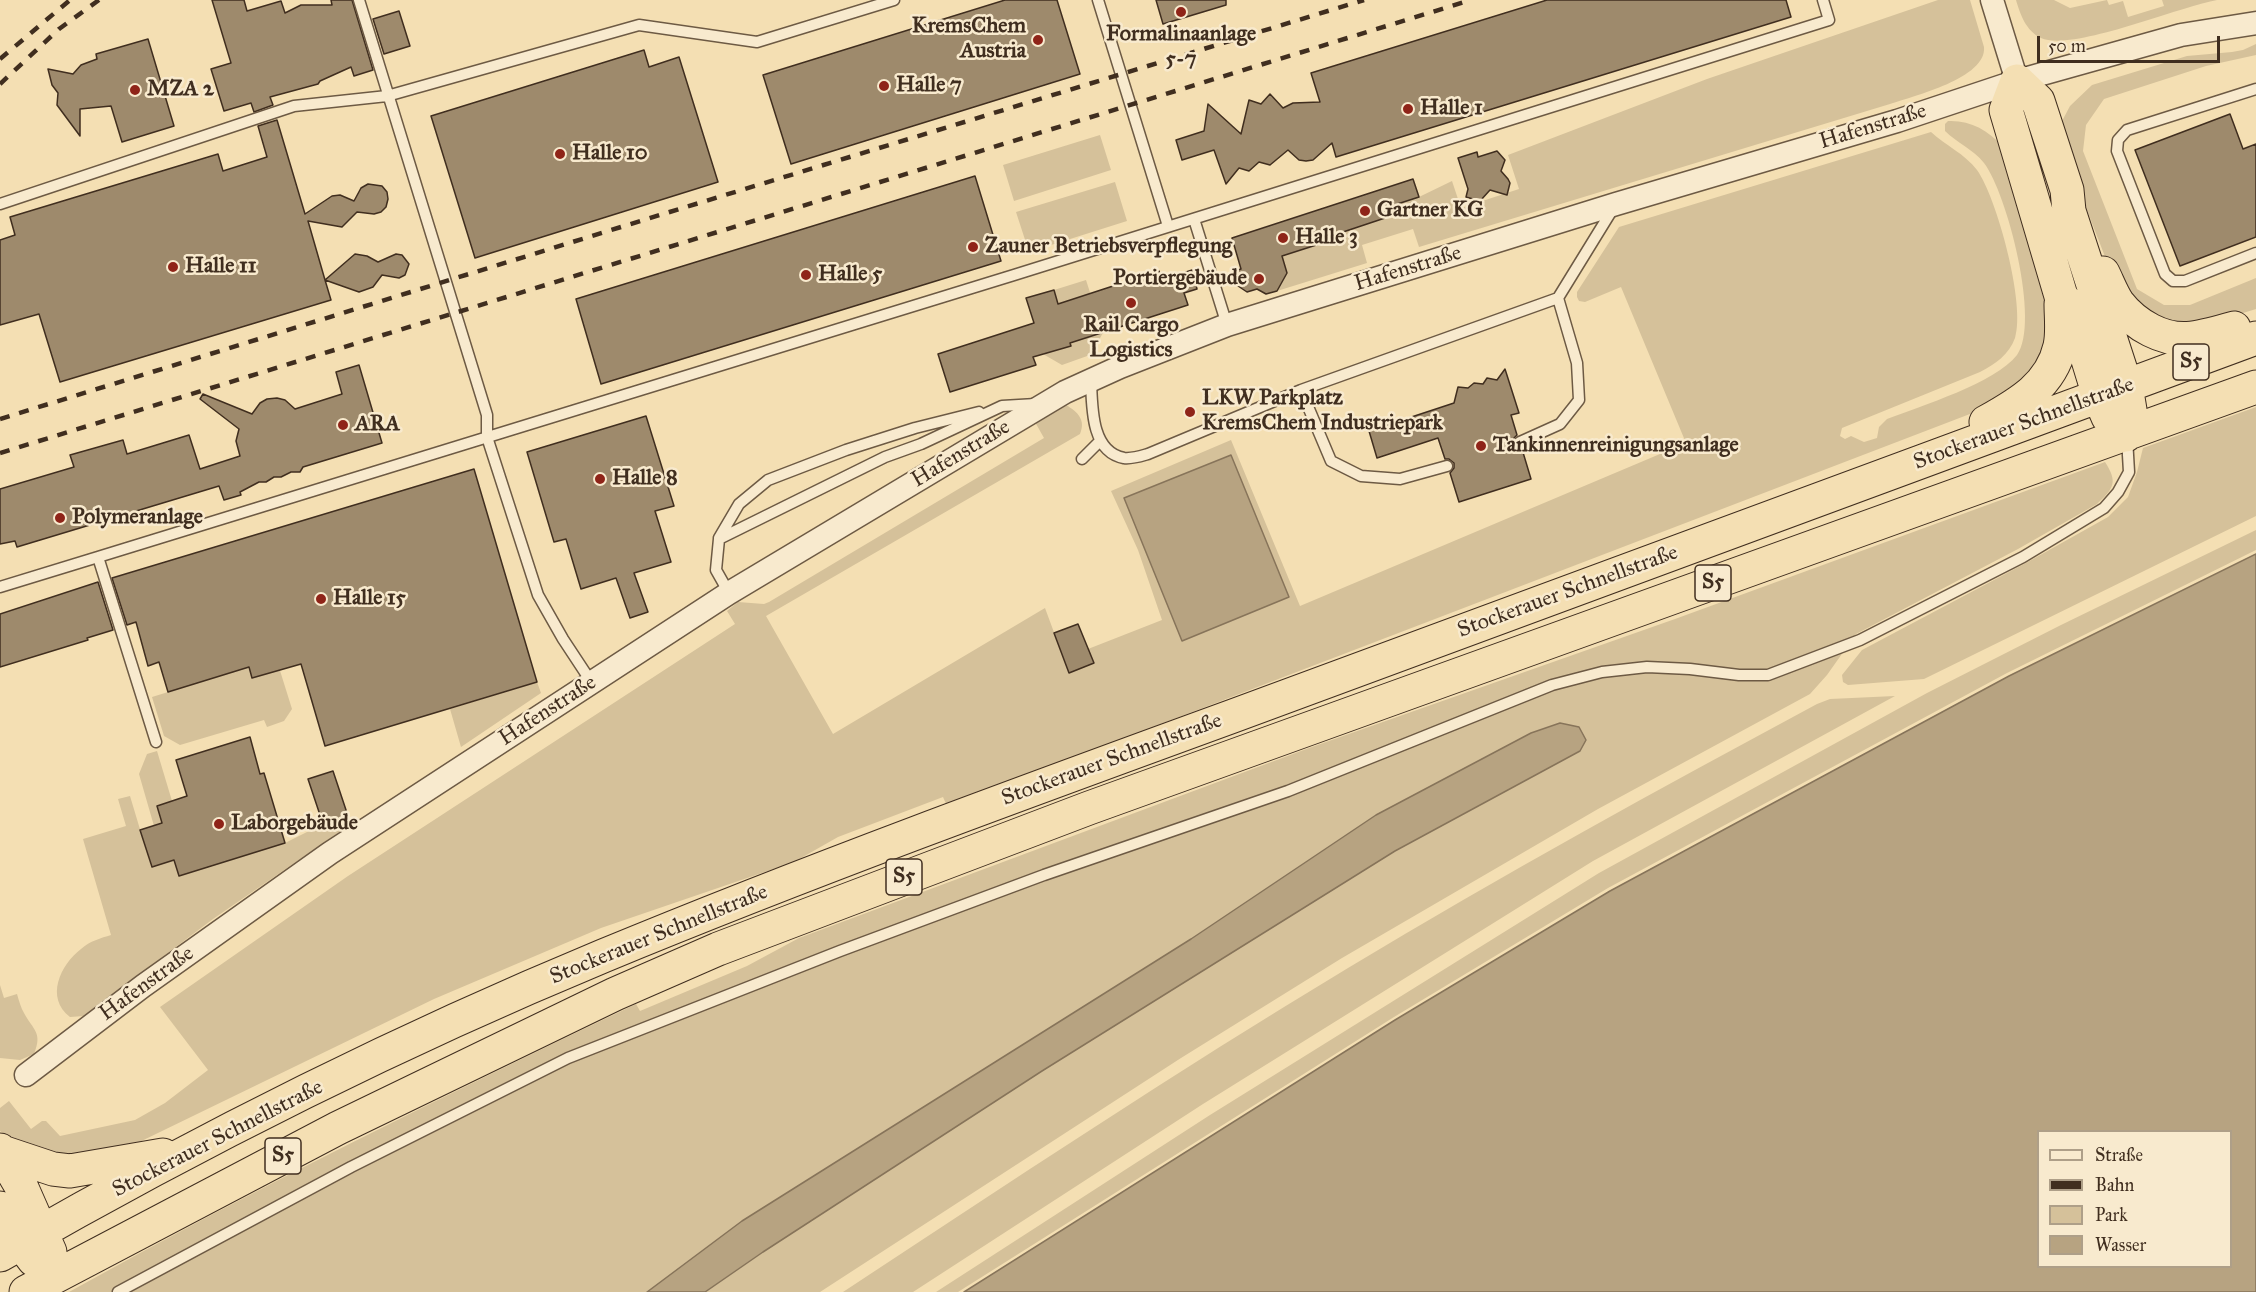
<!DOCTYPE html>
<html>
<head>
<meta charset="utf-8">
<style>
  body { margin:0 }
  #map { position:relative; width:2256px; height:1292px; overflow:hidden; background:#f4dfb3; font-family:"IM FELL Great Primer",serif }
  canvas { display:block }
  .legend { position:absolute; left:2037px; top:1130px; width:195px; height:138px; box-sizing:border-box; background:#f8eace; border:2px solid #ae9f88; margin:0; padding:8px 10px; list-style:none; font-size:18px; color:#402e1f }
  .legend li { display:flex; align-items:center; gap:12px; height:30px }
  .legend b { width:30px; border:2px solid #ae9f88 }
  .scale { position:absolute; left:2037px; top:36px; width:183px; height:27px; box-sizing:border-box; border:3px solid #402e1f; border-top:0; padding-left:8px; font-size:18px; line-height:21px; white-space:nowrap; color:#402e1f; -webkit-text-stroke:4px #f8eace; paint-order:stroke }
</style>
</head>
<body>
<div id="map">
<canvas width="2256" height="1292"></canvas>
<ul class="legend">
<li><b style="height:8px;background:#f8eace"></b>Straße</li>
<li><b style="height:8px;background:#402e1f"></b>Bahn</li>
<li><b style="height:16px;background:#d5c19a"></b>Park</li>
<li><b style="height:16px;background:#b7a381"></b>Wasser</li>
</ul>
<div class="scale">50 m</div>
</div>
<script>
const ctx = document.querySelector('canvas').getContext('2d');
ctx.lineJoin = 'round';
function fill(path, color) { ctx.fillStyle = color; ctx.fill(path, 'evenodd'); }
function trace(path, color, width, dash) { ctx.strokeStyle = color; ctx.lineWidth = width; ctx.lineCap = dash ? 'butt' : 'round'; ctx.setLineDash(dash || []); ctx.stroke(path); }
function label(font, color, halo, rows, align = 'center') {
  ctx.font = font + ' "IM FELL Great Primer",serif'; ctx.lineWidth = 5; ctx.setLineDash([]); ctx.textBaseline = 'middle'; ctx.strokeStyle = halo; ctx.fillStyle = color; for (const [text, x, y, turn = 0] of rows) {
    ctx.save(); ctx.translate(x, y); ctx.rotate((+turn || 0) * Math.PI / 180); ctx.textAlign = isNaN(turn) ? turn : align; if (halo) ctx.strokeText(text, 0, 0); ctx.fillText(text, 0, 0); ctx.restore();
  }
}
fill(new Path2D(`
  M1938,0H1970L1984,47C1987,78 1914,96 1890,104L1419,247L1413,229L1362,245L1367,263L1277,291L1287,273L1282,256L1335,239L1334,235L1388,217L1385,208L1419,197L1452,181L1461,208L1519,189L1508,155L1707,79Z
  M2016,0H2054L2070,8L2107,0L2109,5L2123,1L2128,17L2164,6L2162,0H2217C2178,7 2072,52 2041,38C2026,31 2020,14 2016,0Z
  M2256,44V55L2206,66L2104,99L2086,125L2083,151L2137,289L2164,305H2190L2256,278V309L2191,329L2145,317L2109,267L2085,205L2061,123L2070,106L2092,85L2187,56L2232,52L2243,50Z
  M1948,121C1970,120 1988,130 2002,146L2049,298L2043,360L1996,404L947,806L943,797L838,837L794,862L601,928L434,999L125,1149L73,1160L10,1139L0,1131V1108L9,1101L31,1129L42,1121H46L60,1136L135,1120L165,1103L208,1070L160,1007L348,876L735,624L727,611L738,602L764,604L769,602L1044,438L1035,422L1066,405C1078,412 1086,420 1080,434L766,616L833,734L1045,608L1069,673L1093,663L1088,649L1162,620L1138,550L1111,491L1231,440L1300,606L1686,443L1621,287L1585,302L1579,301L1577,297V292L1619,227L1931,132C1945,145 1965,154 1977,170C1997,198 2026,305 2015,338C2009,355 1995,364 1980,372L1842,428L1840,436L1845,439L1851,436L1864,442L1877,438L1879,427L1887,419C1921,406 1995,383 2017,355C2041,323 2007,193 1984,163C1973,149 1957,143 1945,131V124Z
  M1100,135L1111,170L1014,201L1003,165Z
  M1115,182L1127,221L1029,252L1016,212Z
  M1086,280L1103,333L1090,355L1062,365L1043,354L1070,345L1054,290Z
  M2256,407V516L1924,679L1848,685L1843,682L1842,675L1862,650L2026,563L2108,517L2128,497L2137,472L2143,448Z
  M2105,462C2118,482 2114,488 2097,504L2018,549L1856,634L1827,675L1810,694L1598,809L1342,958L1181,1058L820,1292H705L763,1252L1042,1071L1395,851L1580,751L1376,815L1191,939L742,1221L647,1292H69C254,1189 445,1095 636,1004L640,1011L747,966L799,938L1309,748L1675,619Z
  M2256,530V550L2007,673L1608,888L1394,1017L958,1292H936L1210,1115L1599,873L1927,693L2061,625Z
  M277,661L292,709L284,721L267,727L264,720L180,745L164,736L152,697L249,667L252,677Z
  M537,682L541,693L461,747L450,709Z
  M1895,696L1593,861L1203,1104L913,1292H843C1010,1182 1177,1071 1348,968C1502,875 1659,789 1817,704L1830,699Z
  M157,751L172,801L157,806L162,823L154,826L139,774L147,754Z
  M130,796L151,866L174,860L179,876L285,843L323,824L348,816L351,824L213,919L84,1016L70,1017C45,998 60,965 81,949C90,941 101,938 111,935L83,839L126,826L118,799Z
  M0,985L4,998L17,994C19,1001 21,1008 24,1013C33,1030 43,1032 34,1054L20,1060L0,1058Z`), '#d5c19a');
const water = new Path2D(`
  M1231,455L1289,597L1182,641L1124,498Z
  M2256,554V1292H964L1395,1020L1610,891L2009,676ZM2038,1132H2230V1266H2038Z
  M1560,723L1579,727L1586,740L1580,751L1395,851L1042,1071L763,1252L705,1292H647L742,1221L1191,939L1376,815L1531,733Z`);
fill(water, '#b7a381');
trace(water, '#87745a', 1.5);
const building = new Path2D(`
  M212,0H244L247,11L281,1L285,13L301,5H332L331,0H352L373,70L354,76L351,67L320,81L318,84L270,97L273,105L254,112L251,103L224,111L211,69L231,63Z
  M1005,0H1057L1080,74L791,164L763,75Z
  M1156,0H1226V5L1163,24Z
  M1547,0H1786L1791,17L1336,157L1332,143L1313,160L1306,161L1299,160L1288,150L1270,165L1259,162L1249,171L1239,168L1226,184L1214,150L1182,160L1176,140L1204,131L1208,104L1241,134L1249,100L1261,104L1270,94L1283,108L1293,103L1320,102L1311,73Z
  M399,11L410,46L384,54L373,19Z
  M148,39L174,126L122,142L111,106L80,109V136L57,105L58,93L52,85L48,69L73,74L81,65L97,59L96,54Z
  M644,50L649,67L679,57L718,182L475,258L431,116Z
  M2230,114L2243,149L2256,144V237L2180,266L2135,150Z
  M277,120L305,214L332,196L340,195L354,201L361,188L368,184L382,186L387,192L388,199L386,207L381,212L374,214L357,212L342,227L308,221L325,280L355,254L367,256L378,262L396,254L402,255L409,264L405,275L399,278L382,275L373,287L359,292L325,280L331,300L60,382L39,314L0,325V240L15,235L10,217L218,154L223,171L267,157L258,126Z
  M1497,151L1505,160L1501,171L1508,179L1510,183L1507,195L1490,190L1480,201L1466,197L1468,189L1458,158L1477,152L1478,157Z
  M975,176L1001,261L601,384L576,299Z
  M1413,179L1419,197L1385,208L1388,217L1334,235L1335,239L1282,256L1287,273L1277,291L1266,294L1257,289L1247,292L1235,284L1232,272L1241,269L1232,238Z
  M1192,270L1197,289L1184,293L1188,305L1070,343L1071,346L1033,357L1036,365L950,392L938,354L1034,323L1026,298L1054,290L1058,304L1159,271L1162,280Z
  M359,365L382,443L303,467L300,472H291L281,477H274L266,482H259L240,492L241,495L224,500L219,486L17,547L15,541L0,544V489L74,467L70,455L123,440L127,454L189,435L200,469L240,456L236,441L239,429L200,399L203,394L252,414L260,403L267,399L277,398L285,400L295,409L342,394L336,372Z
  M1505,369L1519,413L1511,415L1517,435L1514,438L1513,445L1516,448L1522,449L1531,479L1459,502L1450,473L1454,468V463L1449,459H1445L1438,438L1377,458L1369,431L1454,403L1458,387L1468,388L1474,383L1483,384L1487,378L1497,380Z
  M646,416L674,506L655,511L671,562L634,573L648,612L630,618L616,578L581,589L566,539L554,542L527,452Z
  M474,469L537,682L325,746L301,664L252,678L249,667L168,692L159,662L148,666L136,622L127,625L112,578Z
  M98,582L113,630L87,638L88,640L0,667V614Z
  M1078,624L1094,663L1069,673L1054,633Z
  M250,737L260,774L264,773L285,843L179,876L174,860L152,867L140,830L162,823L157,806L187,796L176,760Z
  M333,771L348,816L323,824L308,779Z`);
fill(building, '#9e8a6c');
trace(building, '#402e1f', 1.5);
const service = new Path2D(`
  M359,0L487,415V437L538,595L563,639L592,683
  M1098,0L1168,226
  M2256,89L2127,130L2118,140L2117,151L2165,274L2173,281H2185L2256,253
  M0,204L294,106L387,96L639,25L757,42L894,0
  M1194,219L1227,325
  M1091,380C1092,407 1091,452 1124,458C1132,459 1141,456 1148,454L1301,390L1558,298L1614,207
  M1301,390L1331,461L1361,476L1400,479L1447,466
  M1520,442L1560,424L1579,400L1577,363L1558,298
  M1082,459L1100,441
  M719,538L739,504L768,480L846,450L915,428L979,412
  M0,587L98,557
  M729,593L716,570L719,539L885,457L921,444L1002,406L1036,404
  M156,742L98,557L1014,275L1829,20L1823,0
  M118,1292L351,1167L568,1058L840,951L1044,875L1288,791L1552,685L1602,672L1647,667L1690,669L1739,675H1768L1860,640L2023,557L2104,508L2118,492L2129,472L2127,438`);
const minor = new Path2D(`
  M1992,0L2017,81
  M26,1075L143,986L330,853L729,593L1065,392L1120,367L1227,325L1616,204L1897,121L2017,81L2181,35L2256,23`);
const trunk = new Path2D(`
  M2017,81L2038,101L2067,190L2069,211L2126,386L2130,410L2126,435L2108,417L2099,396L2073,311L2061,296L2006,110Z
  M2103,273C2108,283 2112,294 2118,303C2135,325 2164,342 2192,338C2206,336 2220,332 2234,328
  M1986,422C2018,404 2051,386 2060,346C2063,333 2061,317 2061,304
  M0,1150L21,1186L50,1252
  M2,1152L53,1169L70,1171L163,1155
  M0,1208L21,1243L34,1260
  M0,1255C193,1144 398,1041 603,956C811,870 1022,793 1233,716C1574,590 1915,464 2256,338
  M26,1292L338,1128L615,994L718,949L1089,808L2256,387`);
trace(service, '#6d5a44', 13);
trace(minor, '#6d5a44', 25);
trace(trunk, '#402e1f', 35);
trace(service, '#f8eace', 10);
trace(minor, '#f8eace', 22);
trace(trunk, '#f4dfb3', 33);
trace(new Path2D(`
  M0,59L70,0
  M0,84L59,29L99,0
  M0,419L663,214L1364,0
  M0,453L1471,0`), '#402e1f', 4.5, [10, 10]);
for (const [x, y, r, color] of [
  [1181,12,6,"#8f2418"],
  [1038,40,6,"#8f2418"],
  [884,86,6,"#8f2418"],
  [135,90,6,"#8f2418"],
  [1408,109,6,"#8f2418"],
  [560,154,6,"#8f2418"],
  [1365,211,6,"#8f2418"],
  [1283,238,6,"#8f2418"],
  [973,247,6,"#8f2418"],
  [173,267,6,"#8f2418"],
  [806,275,6,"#8f2418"],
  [1259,279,6,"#8f2418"],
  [1131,303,6,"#8f2418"],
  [1190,412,6,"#8f2418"],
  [343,425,6,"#8f2418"],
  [1481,446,6,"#8f2418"],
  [600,479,6,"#8f2418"],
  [60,518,6,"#8f2418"],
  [321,599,6,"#8f2418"],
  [219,824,6,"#8f2418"]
]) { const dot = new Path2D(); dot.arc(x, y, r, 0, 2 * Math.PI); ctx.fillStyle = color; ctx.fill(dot); trace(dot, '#f8eace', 2); }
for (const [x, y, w] of [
  [2191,362,36],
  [1713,583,36],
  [904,877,36],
  [283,1156,36]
]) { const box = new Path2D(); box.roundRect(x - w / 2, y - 18, w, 36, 4.5); ctx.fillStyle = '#f8eace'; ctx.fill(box); trace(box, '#402e1f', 1.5); }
label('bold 21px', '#402e1f', null, [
  ["S5",2191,362],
  ["S5",1713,583],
  ["S5",904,877],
  ["S5",283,1156]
]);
label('bold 22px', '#402e1f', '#f8eace', [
  ["KremsChem",1026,27,"right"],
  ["Austria",1026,52,"right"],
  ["Formalinaanlage",1181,35,"center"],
  ["5-7",1181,60,"center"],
  ["Halle 7",896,86],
  ["MZA 2",147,90],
  ["Halle 1",1420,109],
  ["Halle 10",572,154],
  ["Gartner KG",1377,211],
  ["Halle 3",1295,238],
  ["Zauner Betriebsverpflegung",985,247],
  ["Halle 11",185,267],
  ["Halle 5",818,275],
  ["Portiergebäude",1247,279,"right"],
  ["Rail Cargo",1131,326,"center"],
  ["Logistics",1131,351,"center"],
  ["LKW Parkplatz",1202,399],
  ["KremsChem Industriepark",1202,424],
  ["ARA",355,425],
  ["Tankinnenreinigungsanlage",1493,446],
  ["Halle 8",612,479],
  ["Polymeranlage",72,518],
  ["Halle 15",333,599],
  ["Laborgebäude",231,824]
], 'left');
label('22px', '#402e1f', '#f8eace', [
  ["Hafenstraße",1873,127,-17],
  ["Hafenstraße",1408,269,-17],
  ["Stockerauer Schnellstraße",2024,424,-20],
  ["Hafenstraße",961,454,-31],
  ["Stockerauer Schnellstraße",1568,592,-20],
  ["Hafenstraße",548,711,-33],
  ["Stockerauer Schnellstraße",1112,760,-20],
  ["Stockerauer Schnellstraße",659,935,-22],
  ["Hafenstraße",147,984,-36],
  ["Stockerauer Schnellstraße",218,1139,-27]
]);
</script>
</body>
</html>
